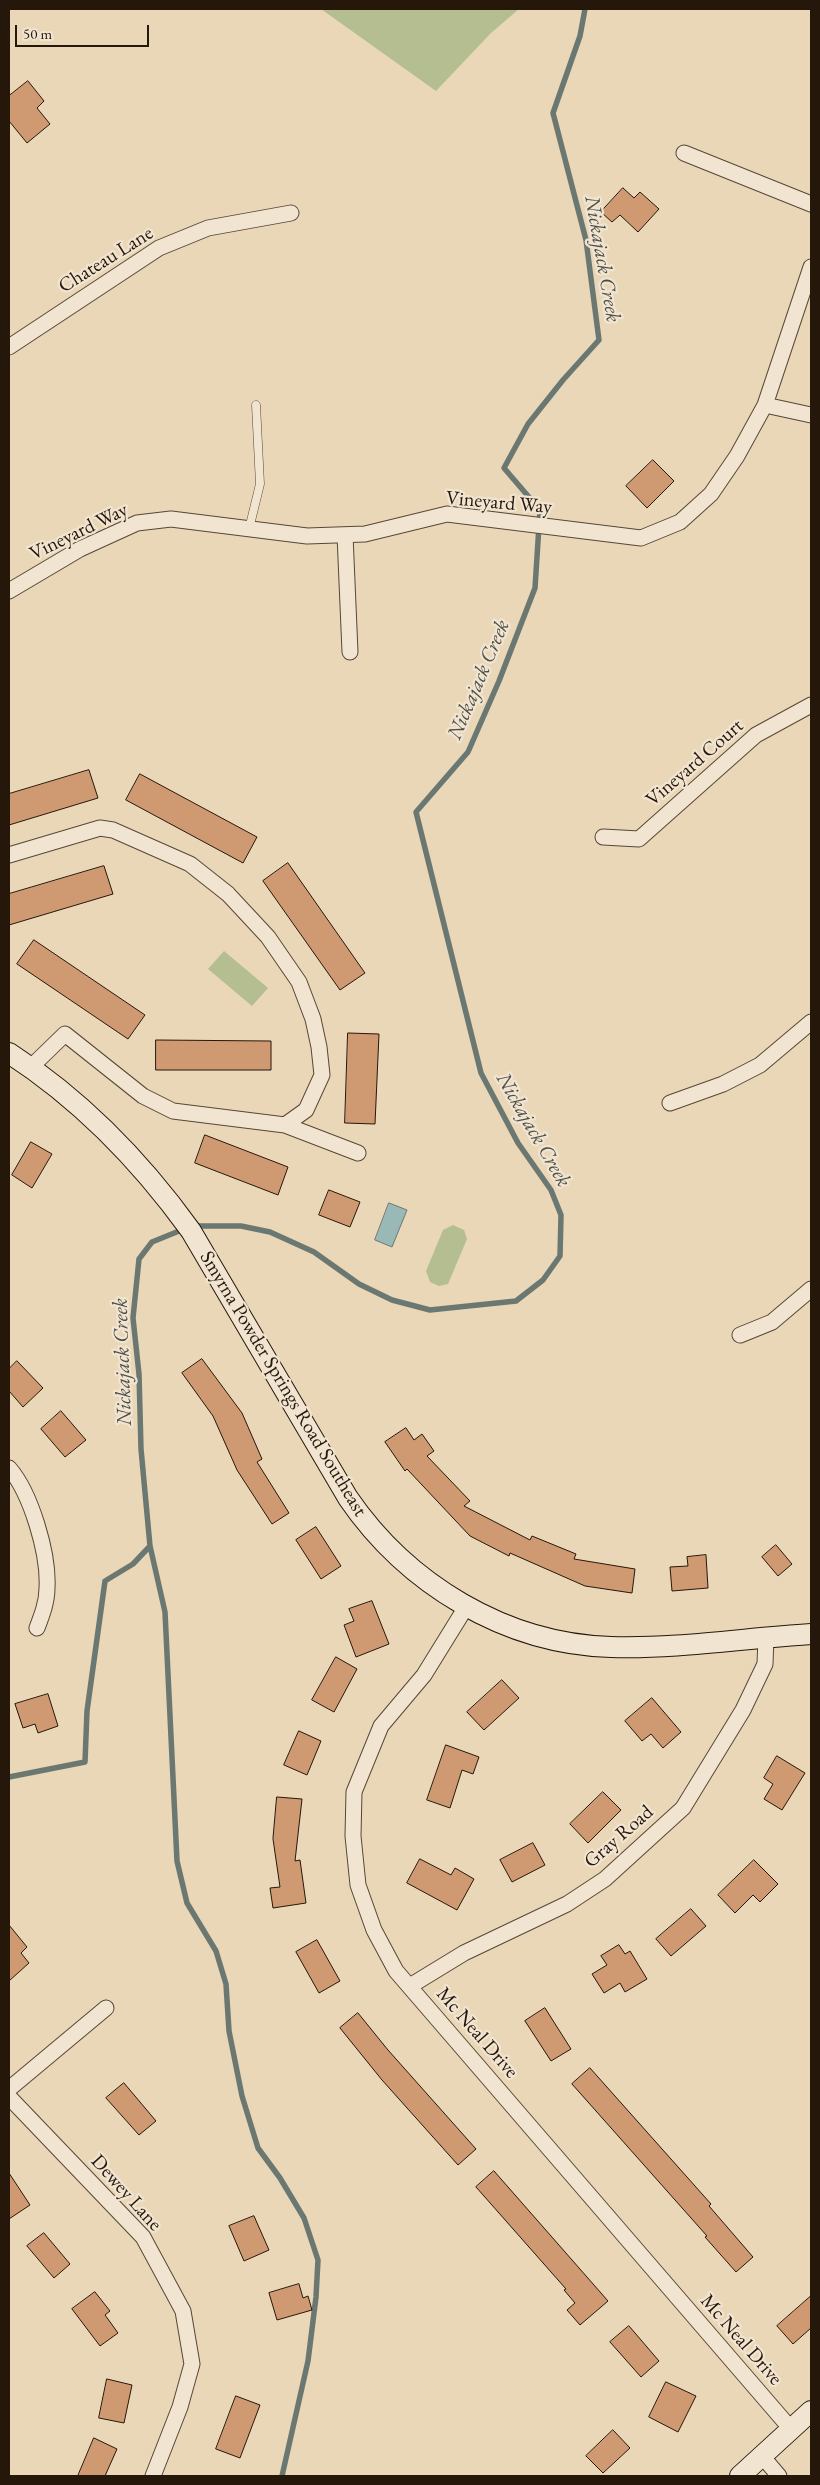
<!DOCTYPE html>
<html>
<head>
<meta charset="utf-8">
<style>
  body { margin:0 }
  #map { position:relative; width:820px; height:2485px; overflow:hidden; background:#e9d7b8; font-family:"EB Garamond",serif }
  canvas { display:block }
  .frame { position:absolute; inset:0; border:10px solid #26170b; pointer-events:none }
  .scale { position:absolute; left:15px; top:25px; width:134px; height:22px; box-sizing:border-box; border:2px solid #26170b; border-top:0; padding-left:6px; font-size:15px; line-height:18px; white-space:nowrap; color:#26170b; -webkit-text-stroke:4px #f1e5d1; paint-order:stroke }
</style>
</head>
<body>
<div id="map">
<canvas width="820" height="2485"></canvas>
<div class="frame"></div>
<div class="scale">50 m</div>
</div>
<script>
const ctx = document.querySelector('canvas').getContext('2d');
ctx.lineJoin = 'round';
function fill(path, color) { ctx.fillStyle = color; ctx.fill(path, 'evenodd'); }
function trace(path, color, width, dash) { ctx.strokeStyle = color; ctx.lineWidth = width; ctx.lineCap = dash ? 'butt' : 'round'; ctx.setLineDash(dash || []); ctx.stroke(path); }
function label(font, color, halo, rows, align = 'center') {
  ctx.font = font + ' "EB Garamond",serif'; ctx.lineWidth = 4.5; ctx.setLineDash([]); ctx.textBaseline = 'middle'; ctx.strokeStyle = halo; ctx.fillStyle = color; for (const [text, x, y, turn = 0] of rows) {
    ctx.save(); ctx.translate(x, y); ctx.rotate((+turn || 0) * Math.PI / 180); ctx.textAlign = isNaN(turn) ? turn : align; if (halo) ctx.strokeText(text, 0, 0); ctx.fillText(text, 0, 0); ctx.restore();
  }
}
fill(new Path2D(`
  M321,9H519L491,33L436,91Z
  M224,951L268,988L252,1006L208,969Z
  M453,1225L464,1230L467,1239L448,1284L439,1286L430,1282L426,1271L443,1230Z`), '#b5be90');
const water = new Path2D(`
  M389,1203L407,1210L392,1247L375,1240Z`);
fill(water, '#99b8b6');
trace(water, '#6b7872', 1);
trace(new Path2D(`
  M192,1226H241L270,1232L314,1252L359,1284L392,1300L430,1310L516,1301L543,1280L560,1256L561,1215L551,1190L518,1143L481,1073L416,812L468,752L499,681L535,588L540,510L504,468L528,424L563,380L599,340L586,240L553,113L580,36L585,9
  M184,1229L152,1242L139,1259L133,1318L139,1374L141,1449L150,1546L165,1612L177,1861L187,1903L216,1951L226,1984L229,2031L242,2096L258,2148L280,2178L304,2218L318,2260L316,2297L308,2361L282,2476
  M9,1777L85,1762L87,1711L105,1581L133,1564L150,1546`), '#6b7872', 5.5);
const building = new Path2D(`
  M28,81L44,101L37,108L50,124L27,143L9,121V96Z
  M623,188L634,198L640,192L659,209L638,232L620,215L612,222L601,212Z
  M653,460L674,481L647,508L626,486Z
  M89,770L98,798L9,825V794Z
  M140,774L257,837L243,863L126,800Z
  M288,863L365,973L340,990L263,881Z
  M104,866L113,894L9,925V894Z
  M34,940L145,1015L128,1039L17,964Z
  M348,1033L379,1034L375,1124L345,1123Z
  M156,1040L271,1041V1070H156Z
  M205,1135L288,1167L278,1195L195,1163Z
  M31,1142L52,1154L32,1188L12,1175Z
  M329,1190L360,1202L350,1227L319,1215Z
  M202,1359L242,1413L262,1459L257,1462L289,1513L272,1524L237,1470L213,1416L182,1373Z
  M17,1361L43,1388L23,1407L9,1391V1369Z
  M61,1411L86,1440L65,1457L41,1429Z
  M406,1428L414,1440L422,1434L434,1451L427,1456L470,1501L464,1506L530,1540L532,1536L576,1554L574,1559L635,1569L632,1593L585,1586L510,1553L509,1556L470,1536L407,1469L405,1471L385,1442Z
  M316,1527L341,1566L321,1579L296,1540Z
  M776,1545L792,1564L778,1576L762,1557Z
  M706,1555L708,1588L672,1591L670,1567L688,1566L687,1557Z
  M372,1601L389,1644L356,1657L344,1625L354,1621L349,1609Z
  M336,1657L357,1669L334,1712L312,1700Z
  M502,1680L519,1698L484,1730L467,1712Z
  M48,1694L58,1726L38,1733L35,1724L23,1728L15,1704Z
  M652,1698L681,1732L663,1748L651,1734L642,1741L625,1721Z
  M299,1731L321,1741L307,1775L284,1765Z
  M446,1745L479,1757L473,1774L462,1770L450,1808L427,1800Z
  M777,1756L805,1773L782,1810L764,1799L773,1784L764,1778Z
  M603,1792L621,1810L588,1843L570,1824Z
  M277,1797L302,1799L295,1861L300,1860L306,1903L273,1908L270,1888L280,1887L273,1839Z
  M533,1843L545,1865L512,1882L500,1860Z
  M420,1859L451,1875L455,1868L474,1879L457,1910L407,1883Z
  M754,1860L778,1884L760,1902L753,1895L735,1913L718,1895Z
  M691,1909L706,1926L671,1956L656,1939Z
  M9,1925L27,1947L21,1953L29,1963L9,1981Z
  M317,1940L340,1981L319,1993L296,1952Z
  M619,1945L625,1954L630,1951L647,1979L625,1992L620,1983L604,1993L592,1974L607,1965L601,1956Z
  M545,2008L571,2049L551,2061L525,2021Z
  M358,2013L388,2050L476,2149L458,2165L382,2080L340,2028Z
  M590,2068L711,2204L709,2206L753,2257L736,2272L705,2237L707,2236L572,2084Z
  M124,2083L156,2121L139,2135L106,2098Z
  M494,2171L608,2301L580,2325L567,2310L575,2303L564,2290L566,2289L476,2187Z
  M9,2173L30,2205L9,2219Z
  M254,2216L269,2250L244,2261L229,2226Z
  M44,2233L70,2264L54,2278L27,2246Z
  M299,2284L303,2298L308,2296L312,2310L277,2320L269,2293Z
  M95,2292L110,2311L105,2315L118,2333L100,2346L72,2309Z
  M811,2296V2328L793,2344L777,2326Z
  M629,2326L659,2361L641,2377L610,2342Z
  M107,2379L132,2385L124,2423L99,2418Z
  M666,2382L696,2396L678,2432L649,2417Z
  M236,2396L260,2405L240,2458L216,2449Z
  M613,2430L630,2448L603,2473L586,2456Z
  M94,2438L117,2449L105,2476H78Z`);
fill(building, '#cf9972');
trace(building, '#26170b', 1);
const lane = new Path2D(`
  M249,529L260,484L256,405`);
const street = new Path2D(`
  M684,153L811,204
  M9,347L159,248L208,228L291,213
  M765,405L811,415
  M345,535L350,652
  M9,591L80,549L137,523L171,519L307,536L365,534L447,514L641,538L680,522L711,494L737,456L765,405L811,267
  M603,837L639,839L756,735L811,705
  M9,855L100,828L113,830L190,864L228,894L268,937L299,982L313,1019L319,1047L322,1075L306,1110L285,1125L173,1111L143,1096L65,1034L31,1067
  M670,1103L723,1084L760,1065L811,1022
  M285,1125L358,1153
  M740,1335L772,1322L811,1289
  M9,1468C31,1493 49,1554 47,1588C47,1602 42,1615 37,1628
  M466,1607L424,1675L381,1726L354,1792L353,1836L358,1885L374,1930L396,1971L791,2429
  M410,1986L464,1953L567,1904L605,1879L683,1808L743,1710L765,1664L766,1637
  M9,2089L106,2008
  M9,2097L143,2237L183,2311L192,2364L180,2407L153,2476
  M762,2456L779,2476`);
const secondary = new Path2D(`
  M9,1053C80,1099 142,1163 191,1231L348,1498C407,1584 505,1644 611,1647C678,1649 745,1638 811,1634
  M740,2476L811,2411`);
trace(lane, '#574736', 9);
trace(street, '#574736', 17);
trace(secondary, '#26170b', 22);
trace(lane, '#f1e5d1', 8);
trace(street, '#f1e5d1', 15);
trace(secondary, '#f1e5d1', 20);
label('20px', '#26170b', '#f1e5d1', [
  ["Chateau Lane",106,260,-32],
  ["Vineyard Way",499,503,5],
  ["Vineyard Way",79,532,-26],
  ["Vineyard Court",695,763,-41],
  ["Smyrna Powder Springs Road Southeast",283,1384,59],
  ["Gray Road",619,1837,-41],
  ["Mc Neal Drive",477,2033,49],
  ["Dewey Lane",126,2193,48],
  ["Mc Neal Drive",741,2340,49]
]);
label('italic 21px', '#4e4f47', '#f1e5d1', [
  ["Nickajack Creek",602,259,80],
  ["Nickajack Creek",479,680,-67],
  ["Nickajack Creek",533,1130,60],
  ["Nickajack Creek",123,1362,-92]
]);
</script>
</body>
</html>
